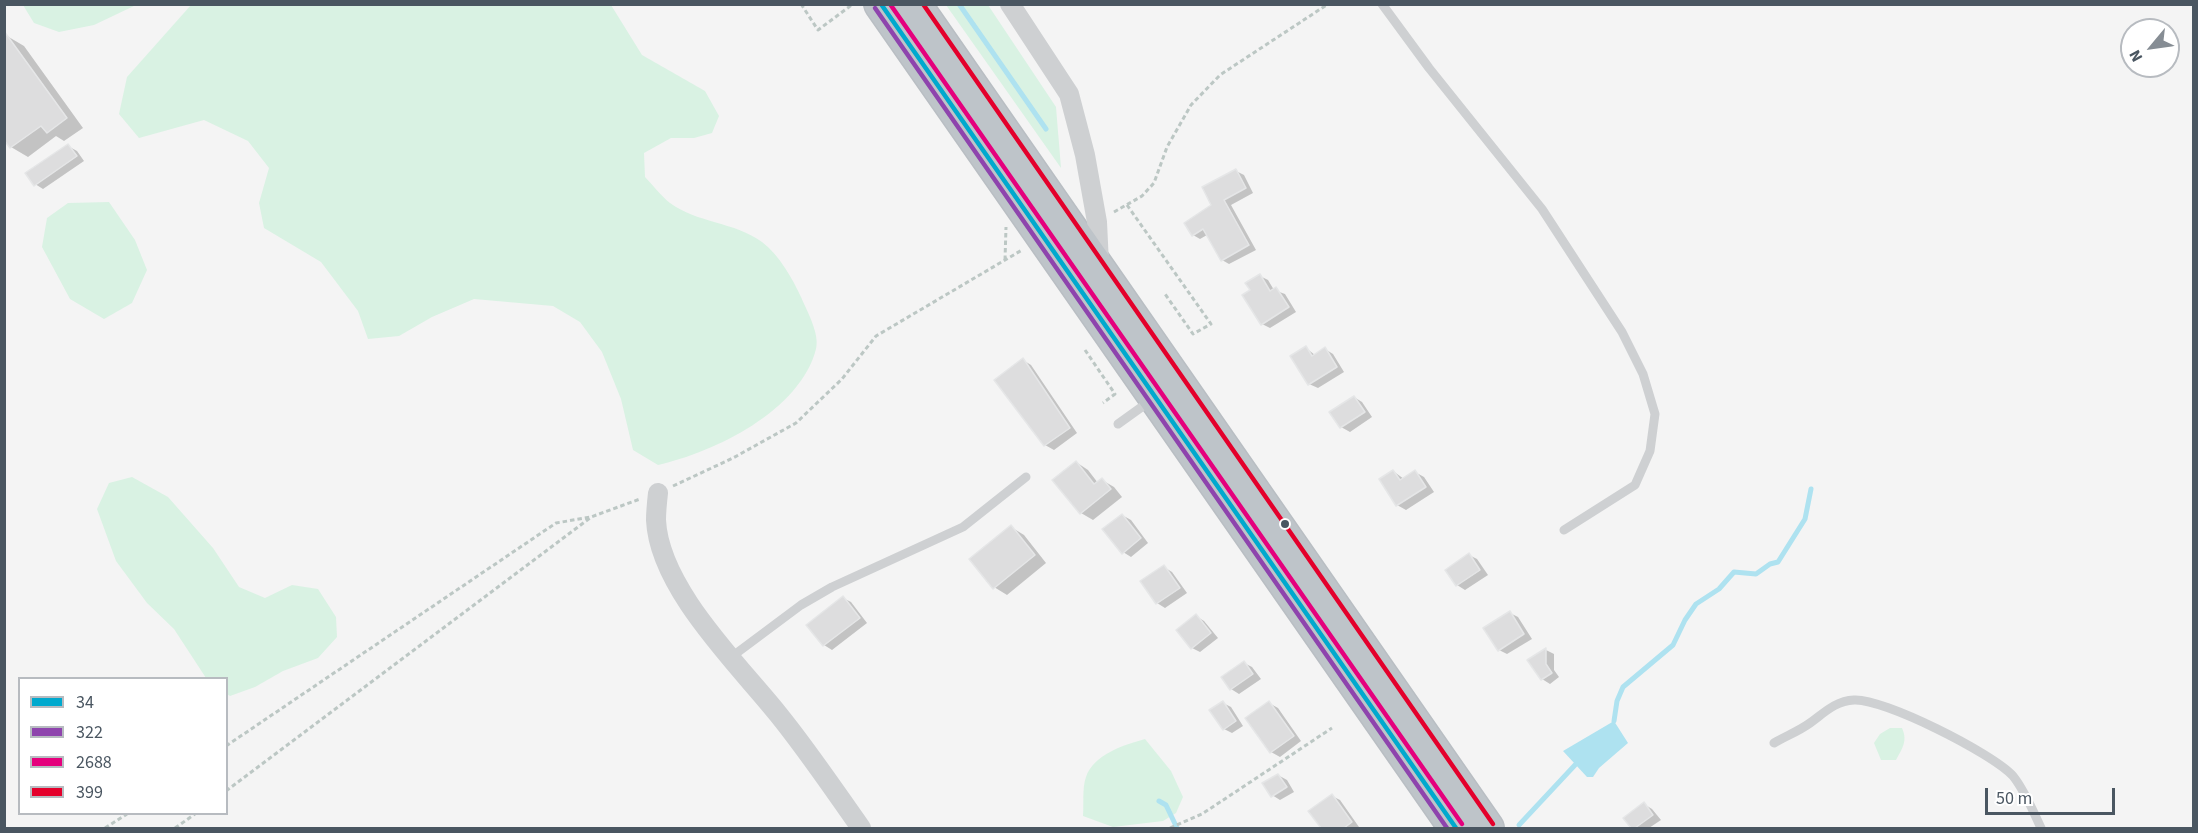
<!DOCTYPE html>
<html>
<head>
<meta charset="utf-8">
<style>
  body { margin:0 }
  #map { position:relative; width:2198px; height:833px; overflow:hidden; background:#f4f4f4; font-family:"Source Sans 3",sans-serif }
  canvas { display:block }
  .frame { position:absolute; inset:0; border:6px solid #4a5661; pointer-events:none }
  .legend { position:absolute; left:18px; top:677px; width:210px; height:138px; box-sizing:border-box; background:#fff; border:2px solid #b7bbc0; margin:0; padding:8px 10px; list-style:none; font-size:18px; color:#4a5661 }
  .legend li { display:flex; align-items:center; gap:12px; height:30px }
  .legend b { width:30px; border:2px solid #b7bbc0 }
  .north { position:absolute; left:2120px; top:18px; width:60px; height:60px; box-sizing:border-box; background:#fff; border:2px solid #b7bbc0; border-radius:50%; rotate:241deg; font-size:16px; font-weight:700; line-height:24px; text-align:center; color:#4a5661 }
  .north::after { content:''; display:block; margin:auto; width:21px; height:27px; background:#868d94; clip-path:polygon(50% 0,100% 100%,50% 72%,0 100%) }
  .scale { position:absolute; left:1985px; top:788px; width:130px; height:27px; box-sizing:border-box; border:3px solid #4a5661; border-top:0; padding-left:8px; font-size:18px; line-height:21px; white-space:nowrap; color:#4a5661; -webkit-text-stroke:4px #fff; paint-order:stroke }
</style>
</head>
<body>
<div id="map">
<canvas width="2198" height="833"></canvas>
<div class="frame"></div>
<ul class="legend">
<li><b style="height:8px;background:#00a9ce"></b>34</li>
<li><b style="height:8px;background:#8e44ad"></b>322</li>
<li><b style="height:8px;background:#e5007d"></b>2688</li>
<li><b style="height:8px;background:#e4002b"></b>399</li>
</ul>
<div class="north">N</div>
<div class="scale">50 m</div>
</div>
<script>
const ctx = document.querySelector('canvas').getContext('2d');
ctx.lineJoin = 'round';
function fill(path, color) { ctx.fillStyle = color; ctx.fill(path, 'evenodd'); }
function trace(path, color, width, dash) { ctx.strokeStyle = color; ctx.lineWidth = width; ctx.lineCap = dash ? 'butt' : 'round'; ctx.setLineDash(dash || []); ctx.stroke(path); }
fill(new Path2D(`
  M23,5H136L94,25L59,32L34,23Z
  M191,5H611L642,55L705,91L719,116L712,133L694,138H671L644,153L645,177C653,185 661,196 670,203C697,223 735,222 762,242C780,256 792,278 801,297C807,311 820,334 816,349C800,411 715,452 658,465L633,450L621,399L602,352L580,322L553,306L474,299L432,317L399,336L368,339L358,311L321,262L264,228L259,203L269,168L248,141L204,120L139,138L119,114L127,77Z
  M946,5H988L1056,107L1061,168Z
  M109,202L135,240L147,270L132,303L104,319L70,299L42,247L47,218L68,203Z
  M132,477L168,497L213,548L239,587L265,598L292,585L318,589L336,617L337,637L318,658L283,671L255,687L230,696L227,694L226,678H206L174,629L147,603L116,561L97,509L109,483Z
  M1890,728H1902C1908,741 1902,749 1896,760H1881L1874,743L1880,734Z
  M1145,739L1171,771L1183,797L1176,813L1163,821L1113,827L1083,816C1084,804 1082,788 1086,777C1094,754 1124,745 1145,739Z`), '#d9f2e3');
fill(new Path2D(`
  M1614,721L1628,743L1599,768L1593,777H1587L1563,751Z`), '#aee2f0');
fill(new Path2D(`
  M7,36L24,46L83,128L64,141L56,136L28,157L11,147Z
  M68,146L77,151L84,161L43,189L35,184Z
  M1236,171L1244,175L1253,193L1231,205L1256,250L1229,264L1222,260L1207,235L1200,239L1193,235Z
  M1260,276L1268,280L1274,290L1285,294L1296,312L1270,328L1262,324Z
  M1306,348L1315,355L1325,349L1333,354L1344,372L1318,388L1309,384Z
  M1023,360L1031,365L1077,433L1054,450L1045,445Z
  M1354,397L1362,402L1372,417L1350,432L1341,427L1331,412Z
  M1076,462L1088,470L1098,483L1102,480L1114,487L1122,497L1093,520L1081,513Z
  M1393,471L1404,479L1415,472L1424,477L1434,492L1406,510L1397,505L1381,479Z
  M1122,515L1131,520L1148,543L1131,557L1123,552Z
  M1011,527L1024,535L1046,563L1007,595L994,587Z
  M1469,555L1477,559L1488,575L1465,590L1457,585Z
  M1164,567L1172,572L1187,593L1165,608L1157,603Z
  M843,598L851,602L867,623L832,650L824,645L808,625Z
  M1510,613L1518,617L1532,639L1507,654L1499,650Z
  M1196,616L1204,621L1218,638L1200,652L1192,648Z
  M1546,650L1554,654V670L1559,677L1550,684L1542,679L1529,660Z
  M1244,663L1252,667L1261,679L1239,694L1231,689L1223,677Z
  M1223,703L1231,707L1243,726L1232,733L1224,729Z
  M1269,703L1278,708L1301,741L1280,757L1271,752Z
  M1278,775L1287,780L1294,792L1280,800L1272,795Z
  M1332,796L1340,800L1359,827L1323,828L1310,811Z
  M1644,804L1652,809L1661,820L1649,828H1633L1625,818Z`), '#0003');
trace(new Path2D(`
  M959,4L1046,129
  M1614,721L1617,701L1623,687L1673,645L1685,620L1696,604L1719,589L1734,572L1756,574L1770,564L1778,562L1805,519L1811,489
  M1159,801L1166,805L1177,828
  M1519,825L1575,765`), '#aee2f0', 5);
const building = new Path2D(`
  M4,31L67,118L47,133L41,126L10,148L4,140Z
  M68,144L77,156L34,186L25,173Z
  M1236,169L1246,188L1224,200L1249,245L1221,261L1203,229L1192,236L1184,223L1211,205L1202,187Z
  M1260,274L1270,291L1276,287L1289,307L1261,325L1242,295L1250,290L1245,283Z
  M1306,346L1312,356L1325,347L1337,367L1308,385L1290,356Z
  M1023,358L1070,428L1044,446L994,380Z
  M1354,396L1365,412L1340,428L1329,412Z
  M1076,461L1094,484L1102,478L1111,489L1080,514L1052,480Z
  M1393,470L1400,480L1415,470L1426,487L1396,506L1379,479Z
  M1122,514L1141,538L1122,554L1102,529Z
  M1011,525L1035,555L993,589L969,559Z
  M1469,553L1480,570L1456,586L1445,570Z
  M1164,565L1180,588L1156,604L1140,581Z
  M843,596L860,618L823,646L806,625Z
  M1510,611L1524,634L1498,651L1483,628Z
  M1196,614L1211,633L1191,649L1176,630Z
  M1546,648V664L1552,673L1541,680L1527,660Z
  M1244,661L1253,674L1230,690L1221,677Z
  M1223,701L1236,721L1223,730L1209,710Z
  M1269,701L1294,736L1270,753L1245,718Z
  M1278,774L1287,787L1271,797L1262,783Z
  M1332,794L1352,822L1344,828H1321L1308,811Z
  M1644,802L1653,815L1635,828H1631L1623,818Z`);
fill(building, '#ddddde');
trace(building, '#e5e6e7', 1.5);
const highway = new Path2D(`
  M881,4L1456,828
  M914,4L1487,828`);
trace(highway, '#b9bec3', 36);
trace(new Path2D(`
  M801,4L818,30L853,4
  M1127,205L1211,324L1193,334L1165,294
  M1114,212L1142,196L1154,183L1167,147L1191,105L1220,75L1328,4
  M1005,260L1006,227
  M1085,350L1115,394L1103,403
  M673,486L733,458L796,423L842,379L876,336L1022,250
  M226,746L556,523L591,517L640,499
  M226,791L590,518
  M105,828L127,814
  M175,828L195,814
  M1170,828L1202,814L1332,728`), '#bcc7c4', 3, [4.5, 3]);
trace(new Path2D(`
  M1382,4L1429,68L1542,209L1622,332L1643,374L1655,414L1650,451L1635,485L1564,530
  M1118,424L1150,401
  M730,658L801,605L832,587L963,527L1026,477
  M1774,743C1786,736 1799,731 1810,723C1824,713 1835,701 1854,700C1883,698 1992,753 2013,776C2025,791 2033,811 2041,828`), '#ced0d2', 9);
trace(new Path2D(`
  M1010,4L1069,94L1085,155L1097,222L1099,264
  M658,493C657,502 656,511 656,520C659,588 738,664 778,714C808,751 834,790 861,828`), '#ced0d2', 20);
trace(highway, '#bec4c9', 33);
trace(new Path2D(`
  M881,4L1456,828`), '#00a9ce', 4.5);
trace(new Path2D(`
  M875,8L1447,828`), '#8e44ad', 4.5);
trace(new Path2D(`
  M890,4L1462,824`), '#e5007d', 4.5);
trace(new Path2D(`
  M923,4L1493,824`), '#e4002b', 4.5);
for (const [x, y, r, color] of [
  [1285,524,5,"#4a5661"]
]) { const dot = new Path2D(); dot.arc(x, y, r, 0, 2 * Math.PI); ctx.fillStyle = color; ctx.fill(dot); trace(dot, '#fff', 2); }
</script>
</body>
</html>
